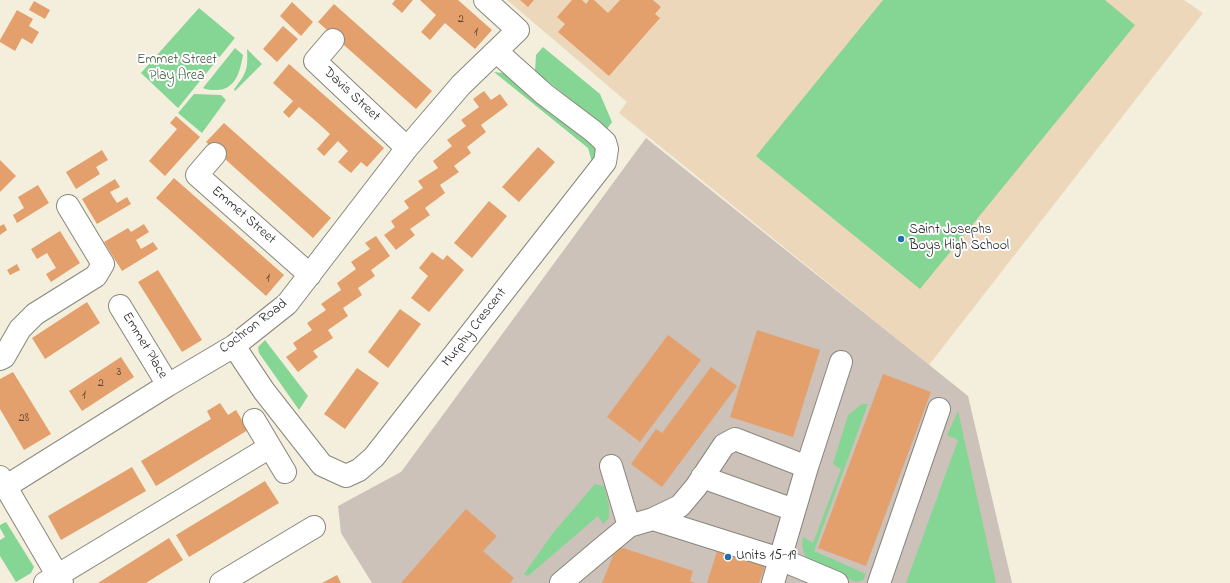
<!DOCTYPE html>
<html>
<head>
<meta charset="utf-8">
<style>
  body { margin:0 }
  canvas { display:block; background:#f3efdc }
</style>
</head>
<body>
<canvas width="1230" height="583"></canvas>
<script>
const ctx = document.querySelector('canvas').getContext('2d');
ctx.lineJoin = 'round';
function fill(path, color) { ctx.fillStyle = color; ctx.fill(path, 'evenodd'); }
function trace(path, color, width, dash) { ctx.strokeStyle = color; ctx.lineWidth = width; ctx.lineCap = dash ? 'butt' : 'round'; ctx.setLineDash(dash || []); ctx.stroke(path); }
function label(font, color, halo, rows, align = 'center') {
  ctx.font = font + ' "Indie Flower",sans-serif'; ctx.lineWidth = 4; ctx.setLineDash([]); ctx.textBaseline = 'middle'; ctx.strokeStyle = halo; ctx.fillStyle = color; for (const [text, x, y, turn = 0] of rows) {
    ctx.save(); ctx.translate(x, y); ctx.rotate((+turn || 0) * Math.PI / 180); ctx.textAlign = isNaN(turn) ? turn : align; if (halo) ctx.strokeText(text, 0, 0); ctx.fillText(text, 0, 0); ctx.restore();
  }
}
fill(new Path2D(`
  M507,0H1184L1203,13L929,365L619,113L627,102Z`), '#edd7bb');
fill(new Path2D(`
  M646,138L968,396L1012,583H372L341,533L338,506L401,472Z`), '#ccc2b9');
fill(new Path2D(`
  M883,0H1105L1135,25L920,289L756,156Z
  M199,8L235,38L178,108L141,73Z
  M543,47L600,94L612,122L607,129L535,71L536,55Z
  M235,48L243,55C240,71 236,90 216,90C211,90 207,90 203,88Z
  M247,49L262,64L235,91L234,89C247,73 248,69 247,49Z
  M494,72L513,74L597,141L600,153L592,162L588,148Z
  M194,94L221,95L226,100L202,133L178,113Z
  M265,340L308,396L299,410L259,353L258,347Z
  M862,404H868L814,551L866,574L863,580L856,582L810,562C803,554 801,547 803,537L813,543L841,469L833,464L848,415Z
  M958,411L996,583H906L958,440L947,435Z
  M595,484L604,486L609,506V518L603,524L598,516L528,576L524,574L553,533Z
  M6,522L34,567L31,573L16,582L0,556V540L5,537L0,528V525Z`), '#85d595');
fill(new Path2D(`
  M395,0H413L402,13L392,4Z
  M420,0H458L492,30L475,49L445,23L430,40L421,32L436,15Z
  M520,0H534L528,7Z
  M572,0H582L586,4L589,0H594L608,13L620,0H653L661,7L655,14L660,18L609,76L558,32L565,24L557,17Z
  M34,1L50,10L45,19L29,10Z
  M292,2L313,22L301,36L280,16Z
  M334,4L432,91L416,109L318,22Z
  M17,10L33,19L29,26L39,32L32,44L22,38L15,51L0,42V40Z
  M283,26L298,39L277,62L263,49Z
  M289,64L384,148L367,167L361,162L351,173L338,162L348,151L338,141L324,156L317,149L330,134L318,123L299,107L289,118L283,112L293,101L273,83Z
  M484,91L491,100L500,94L508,105L481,125L486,132L467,147L471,153L454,166L459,172L440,185L445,193L425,208L430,215L410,229L415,235L396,250L384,235L395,227L391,221L409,208L404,201L423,188L418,181L438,168L433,161L452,146L447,140L466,126L461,120L479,107L473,99Z
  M176,116L200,137L165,176L149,161L177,129L170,123Z
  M224,123L331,218L313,238L206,142Z
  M538,147L555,162L519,202L502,187Z
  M102,150L108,160L96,167L100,174L76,189L66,172Z
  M0,160L16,176L0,192Z
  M174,178L284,275L266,296L156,198Z
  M115,179L120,187L110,192L113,197L117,203L127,197L131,204L97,224L82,199Z
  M38,185L49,203L17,223L13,215L24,208L18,197Z
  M489,201L507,216L472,258L454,243Z
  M4,224L7,230L0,235V226Z
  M144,224L149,232L136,240L141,249L153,242L158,249L122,271L104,242L128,228L131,232Z
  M60,231L80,263L51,282L46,274L56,268L47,253L37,259L31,249Z
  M376,236L390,256L371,270L375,276L358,288L362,295L343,308L348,316L328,330L333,338L313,351L318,357L298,372L286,357L297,349L293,343L312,330L307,323L326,310L321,304L341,290L337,283L356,269L351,262L370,249L365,243Z
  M432,252L443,260L447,255L464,270L429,312L411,298L428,276L419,268Z
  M17,264L20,270L10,275L7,270Z
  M158,270L202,340L182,352L138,282Z
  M87,302L100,323L45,359L32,338Z
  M400,309L421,324L388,368L368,352Z
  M757,330L820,350L793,437L730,417Z
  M668,335L701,360L640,442L607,417Z
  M121,357L134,377L82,411L69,391Z
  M711,367L737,386L662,487L631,464L656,429L662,433Z
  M357,368L379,383L345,429L324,414Z
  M13,372L51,434L24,450L0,409V379Z
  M883,374L931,392L866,566L818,548Z
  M220,403L228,415L236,410L248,430L156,486L141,461L211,419L207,411Z
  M132,467L146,491L61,540L48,516Z
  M265,481L279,503L189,557L176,535Z
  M466,509L497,536L483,551L514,578L510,583H401Z
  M169,538L183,560L157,576L146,583H98Z
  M617,546L693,571L690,581L695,583H602Z
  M718,548L765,566L759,583H707Z
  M337,575L341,583H322Z`), '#e4a06c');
const minor = new Path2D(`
  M333,40L315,61L407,148
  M215,154L197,175L310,275
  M120,306L168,385
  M234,346L264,391L322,465L346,476L359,470L374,457L605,162L607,149L605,142L593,131L544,94L496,51
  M0,359L4,357L20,329L35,314L96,276L103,264L68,206
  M254,420L285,472
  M611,466L629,526
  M0,477L62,583
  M702,477L794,510
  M5,487L168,385L234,346L287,304L407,148L461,85L518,30L485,0
  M653,519L680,506L696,487L724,445L735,439L807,467
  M45,583L270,447
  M221,583L314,527
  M561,583L600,550L629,526L653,519L780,559L837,583
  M773,583L807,467L841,362
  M879,583L939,409`);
trace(minor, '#88867c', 24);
trace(minor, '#fff', 22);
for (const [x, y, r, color] of [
  [901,239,4,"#1f6fb2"],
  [728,557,4,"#1f6fb2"]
]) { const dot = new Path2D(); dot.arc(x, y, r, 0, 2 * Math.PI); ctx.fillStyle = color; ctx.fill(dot); trace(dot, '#fff', 1.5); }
label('12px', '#4e3d30', null, [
  ["2",461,20],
  ["1",476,33],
  ["1",268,279],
  ["3",119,373],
  ["2",101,384],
  ["1",84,396],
  ["28",24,419]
]);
label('14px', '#415d46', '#fff', [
  ["Emmet Street",177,61],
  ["Play Area",177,77]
]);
label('14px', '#1c1c1c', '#fff', [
  ["Davis Street",351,95,43],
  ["Emmet Street",243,216,41],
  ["Cochron Road",254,327,-37],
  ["Murphy Crescent",475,328,-52],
  ["Emmet Place",144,346,59]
]);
label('14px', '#1c1c1c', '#fff', [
  ["Saint Josephs",909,231],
  ["Boys High School",909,247],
  ["Units 15-19",736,557]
], 'left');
</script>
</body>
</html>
